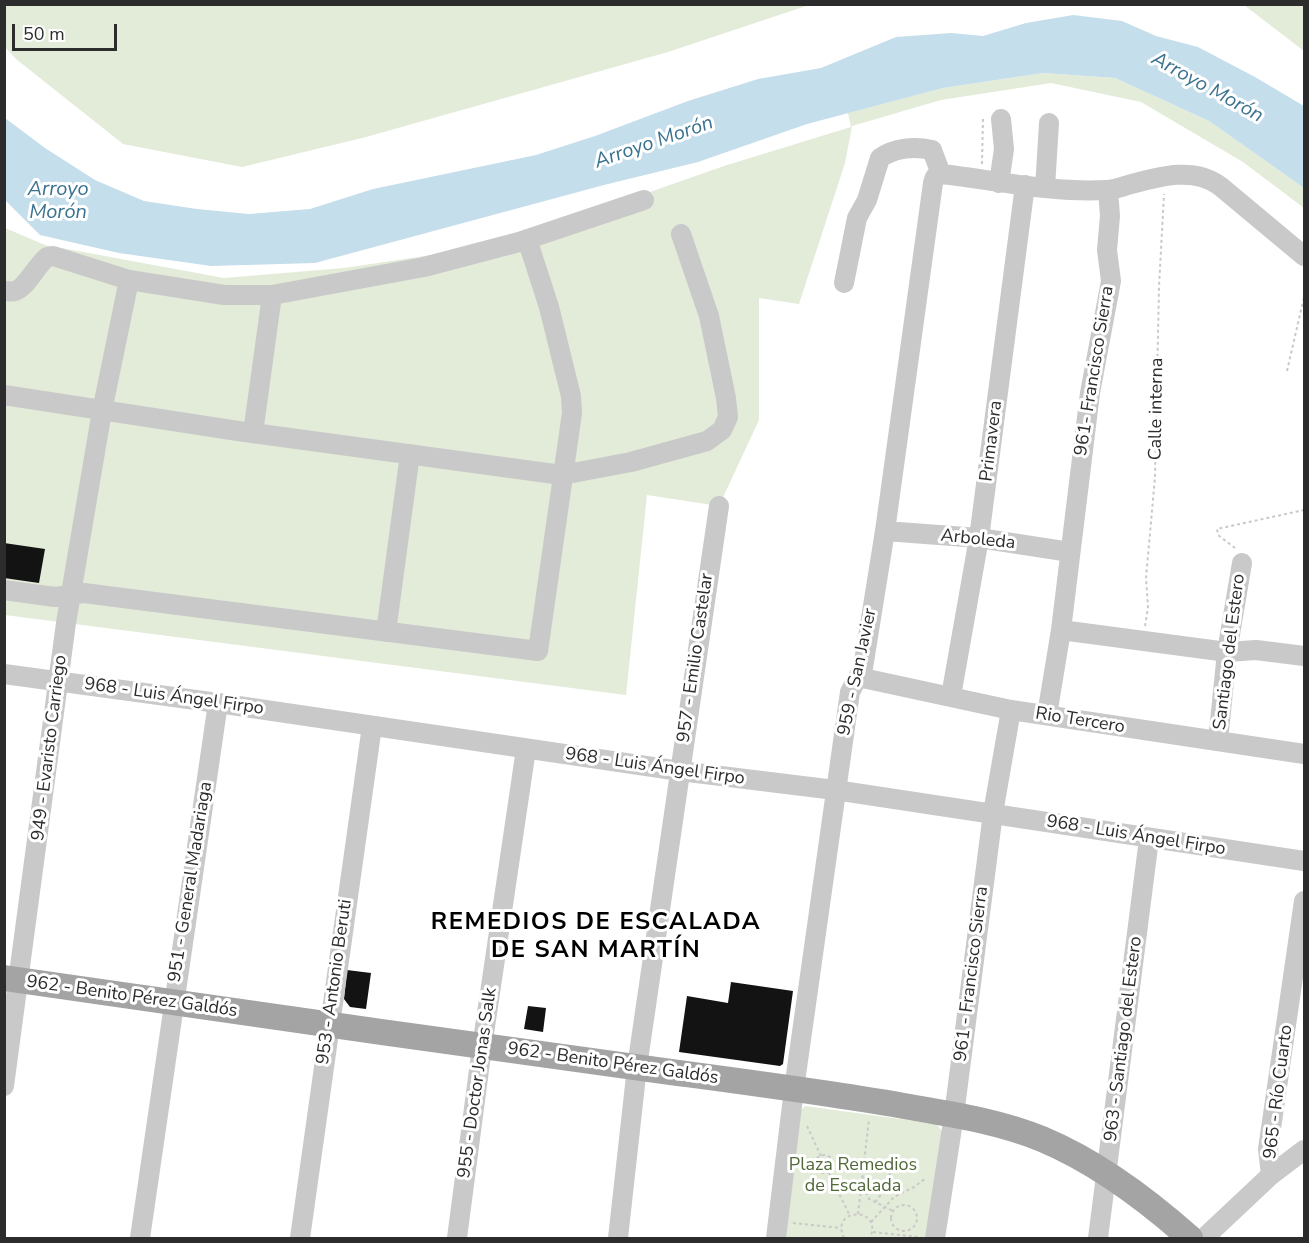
<!DOCTYPE html>
<html>
<head>
<meta charset="utf-8">
<style>
  body { margin:0 }
  #map { position:relative; width:1309px; height:1243px; overflow:hidden; background:#fff; font-family:"Nunito Sans",sans-serif }
  canvas { display:block }
  .frame { position:absolute; inset:0; border:6px solid #2c2c2c; pointer-events:none }
  .scale { position:absolute; left:12px; top:24px; width:105px; height:27px; box-sizing:border-box; border:3px solid #2c2c2c; border-top:0; padding-left:8px; font-size:18px; line-height:21px; white-space:nowrap; color:#2c2c2c; -webkit-text-stroke:4px #fff; paint-order:stroke }
</style>
</head>
<body>
<div id="map">
<canvas width="1309" height="1243"></canvas>
<div class="frame"></div>
<div class="scale">50 m</div>
</div>
<script>
const ctx = document.querySelector('canvas').getContext('2d');
ctx.lineJoin = 'round';
function fill(path, color) { ctx.fillStyle = color; ctx.fill(path, 'evenodd'); }
function trace(path, color, width, dash) { ctx.strokeStyle = color; ctx.lineWidth = width; ctx.lineCap = dash ? 'butt' : 'round'; ctx.setLineDash(dash || []); ctx.stroke(path); }
function label(font, color, halo, rows, align = 'center') {
  ctx.font = font + ' "Nunito Sans",sans-serif'; ctx.lineWidth = 6; ctx.setLineDash([]); ctx.textBaseline = 'middle'; ctx.strokeStyle = halo; ctx.fillStyle = color; for (const [text, x, y, turn = 0] of rows) {
    ctx.save(); ctx.translate(x, y); ctx.rotate((+turn || 0) * Math.PI / 180); ctx.textAlign = isNaN(turn) ? turn : align; if (halo) ctx.strokeText(text, 0, 0); ctx.fillText(text, 0, 0); ctx.restore();
  }
}
fill(new Path2D(`
  M5,4H809V5L668,52L366,137L242,167L123,144L16,59L5,47Z
  M1244,5H1304V51Z
  M1043,73L1115,78L1209,121L1304,188V208L1243,162L1141,102L1051,83L941,100L852,126L845,163L799,304L759,298V420L719,506L647,495L626,695L5,615V228L45,245L224,278L344,268L458,251L539,231L724,166L851,127L848,113L943,88Z
  M805,1106L937,1124L942,1132L927,1238H782L796,1114Z`), '#e3ebd9');
fill(new Path2D(`
  M1073,15L1122,21L1156,36L1198,47L1255,77L1304,106V188L1209,121L1115,78L1043,73L943,88L807,124L698,162L604,185L315,263L211,266L119,253L40,235L5,200V118L45,148L95,180L144,201L197,209L249,214L310,209L373,189L536,155L595,136L688,101L758,79L821,68L896,37L951,33L983,36L1026,23Z`), '#c5deeb');
fill(new Path2D(`
  M4,543L45,549L39,583L4,578Z
  M347,970L371,973L366,1009L350,1007L344,999Z
  M731,982L793,991L783,1064L780,1066L679,1052L687,996L728,1003Z
  M528,1006L546,1008L543,1032L524,1029Z`), '#131313');
trace(new Path2D(`
  M982,164L983,116
  M1287,371L1304,297
  M1304,522V536
  M1235,548L1218,535L1217,529L1304,510
  M1145,626L1148,607L1146,578L1155,477L1159,287L1164,194
  M807,1126L821,1156
  M815 1164a9 9 0 1 1 18 0a9 9 0 1 1-18 0Z
  M863,1168C891,1159 890,1173 894,1195
  M829,1173L850,1216
  M862,1177L880,1183L891,1182
  M863,1187L869,1199L893,1211
  M875,1202L880,1196L883,1184
  M891 1218a13 13 0 1 1 26 0a13 13 0 1 1-26 0Z
  M858,1214L869,1119
  M871,1222L894,1197L914,1187L926,1178
  M793,1223L841,1228
  M873,1232L918,1237
  M844,1238C829,1207 884,1206 870,1238`), '#c9c9c9', 2, [3, 3]);
trace(new Path2D(`
  M999,183L1004,149L1001,119
  M1045,188L1049,123
  M129,280L224,295H272L424,267L519,242L644,200
  M844,283L857,218L867,200L880,158C895,148 914,146 932,150L941,174
  M4,291C8,291 12,292 15,291C26,288 37,265 47,257L53,256L129,280L102,411L66,623L4,1086
  M4,395L238,431L562,475L631,462L707,441L722,430L728,417L726,398L709,316L681,234
  M253,433L272,295
  M885,531L979,538L1070,552
  M4,590L55,597L84,593L538,651L572,413L571,396L549,307L527,239
  M1061,630L1227,652L1256,650L1304,656
  M386,632L410,454
  M4,674L218,703L680,771L835,790L1304,861
  M858,677L1011,710L1304,754
  M951,696L979,538L1025,185
  M1047,715L1061,630L1090,393L1111,281L1107,250L1110,216L1108,190
  M1218,741L1227,652L1242,563
  M1271,1175L1268,1149L1304,901
  M140,1238L218,703
  M300,1238L372,726
  M457,1238L482,1047L526,749
  M618,1238L637,1067L719,506
  M776,1238L794,1089L850,692L863,668L885,531L933,183L935,177L941,174C996,180 1050,193 1106,190C1113,190 1121,187 1128,185C1158,177 1193,166 1220,186L1304,256
  M935,1238L954,1115L993,813L1011,710
  M1098,1238L1149,839
  M1204,1238L1271,1175L1304,1150`), '#c9c9c9', 20);
trace(new Path2D(`
  M4,978C229,1011 453,1042 678,1073C753,1083 829,1093 904,1106C950,1114 998,1121 1042,1139C1097,1162 1145,1198 1190,1238`), '#a4a4a4', 26);
label('18px', '#2c2c2c', '#fff', [
  ["961- Francisco Sierra",1095,371,-81],
  ["Calle interna",1157,409,-89],
  ["Primavera",992,441,-83],
  ["Arboleda",978,540,6],
  ["Santiago del Estero",1230,652,-83],
  ["957 - Emilio Castelar",696,658,-82],
  ["959 - San Javier",858,672,-78],
  ["968 - Luis Ángel Firpo",174,697,8],
  ["Rio Tercero",1080,721,9],
  ["949 - Evaristo Carriego",50,748,-83],
  ["968 - Luis Ángel Firpo",655,767,8],
  ["968 - Luis Ángel Firpo",1136,836,9],
  ["951 - General Madariaga",191,882,-81],
  ["961 - Francisco Sierra",972,974,-83],
  ["953 - Antonio Beruti",335,982,-82],
  ["962 - Benito Pérez Galdós",132,997,8],
  ["963 - Santiago del Estero",1124,1039,-83],
  ["962 - Benito Pérez Galdós",613,1064,8],
  ["955 - Doctor Jonas Salk",478,1083,-82],
  ["965 - Río Cuarto",1279,1092,-83]
]);
label('18px', '#516839', '#fff', [
  ["Plaza Remedios",853,1166],
  ["de Escalada",853,1187]
]);
label('italic 20px', '#3a728f', '#fff', [
  ["Arroyo Morón",1207,88,29],
  ["Arroyo Morón",654,143,-19],
  ["Arroyo",58,190],
  ["Morón",58,213]
]);
ctx.letterSpacing = '1.5px';
label('bold 24px', '#000', '#fff', [
  ["REMEDIOS DE ESCALADA",596,923],
  ["DE SAN MARTÍN",596,951]
]);
ctx.letterSpacing = '0px';
</script>
</body>
</html>
